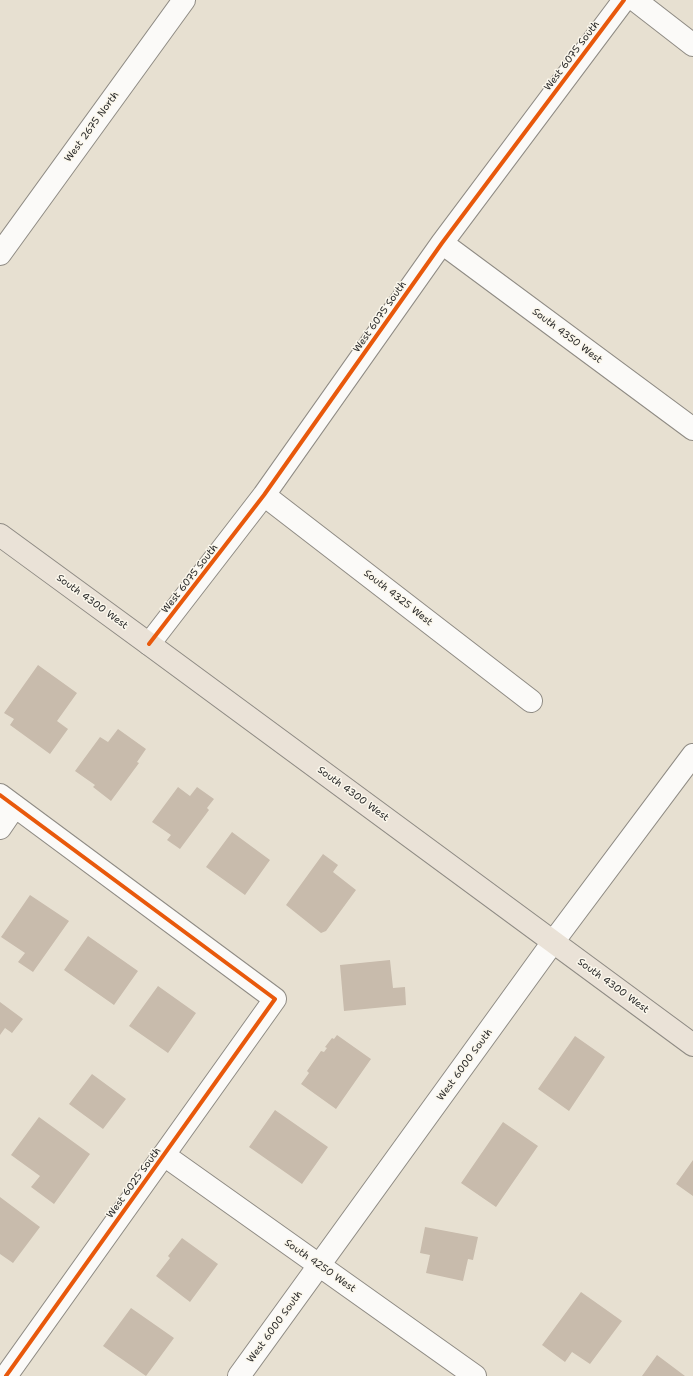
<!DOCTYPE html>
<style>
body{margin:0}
canvas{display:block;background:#e7e0d1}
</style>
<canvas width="693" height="1376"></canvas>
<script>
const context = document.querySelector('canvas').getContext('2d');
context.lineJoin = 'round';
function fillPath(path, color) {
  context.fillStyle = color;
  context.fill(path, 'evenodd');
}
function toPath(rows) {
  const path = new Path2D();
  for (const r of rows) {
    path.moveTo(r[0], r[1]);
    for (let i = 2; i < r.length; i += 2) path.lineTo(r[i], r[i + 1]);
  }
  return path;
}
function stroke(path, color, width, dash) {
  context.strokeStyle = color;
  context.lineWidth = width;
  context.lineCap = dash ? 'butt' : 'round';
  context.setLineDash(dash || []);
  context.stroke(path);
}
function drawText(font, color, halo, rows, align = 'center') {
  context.font = font + ' "Shantell Sans",sans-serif';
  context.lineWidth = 3;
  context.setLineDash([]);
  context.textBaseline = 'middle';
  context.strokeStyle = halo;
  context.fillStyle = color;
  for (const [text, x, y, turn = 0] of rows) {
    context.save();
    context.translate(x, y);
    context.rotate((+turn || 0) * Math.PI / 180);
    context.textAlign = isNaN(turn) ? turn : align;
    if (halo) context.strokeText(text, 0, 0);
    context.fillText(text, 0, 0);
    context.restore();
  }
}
fillPath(toPath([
 [38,665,77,693,57,721,68,729,50,754,10,725,14,719,4,713],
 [118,729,146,749,137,762,139,763,111,801,93,787,95,785,75,771,100,737,108,742],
 [178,787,190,796,197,787,214,799,207,808,209,810,180,849,167,840,171,835,152,822],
 [232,832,270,860,245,895,206,867],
 [323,854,338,865,333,872,356,890,326,931,321,933,286,905],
 [30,895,69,921,33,972,18,962,25,953,1,937],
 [88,936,138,971,114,1005,64,970],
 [390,960,393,988,405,987,406,1005,344,1011,340,965],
 [158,986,196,1013,168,1053,129,1026],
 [0,1002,23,1019,12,1033,5,1028,0,1035],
 [337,1035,371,1059,336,1109,301,1084,309,1073,307,1071,321,1051,324,1052,327,1048,325,1047,332,1038,334,1039],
 [575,1036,605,1057,569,1111,538,1089],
 [92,1074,126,1099,103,1129,69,1104],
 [275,1110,328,1147,302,1184,249,1147],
 [39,1117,90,1154,54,1204,31,1187,40,1176,11,1155],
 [503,1122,538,1146,496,1207,461,1183],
 [693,1160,693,1196,676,1184],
 [0,1197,40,1227,13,1263,0,1254],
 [425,1227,478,1237,473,1260,468,1259,463,1281,426,1273,430,1255,420,1253],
 [182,1238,218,1264,190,1302,156,1276,170,1258,168,1256],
 [581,1292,622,1321,590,1364,572,1352,565,1362,542,1345],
 [131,1308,174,1338,146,1376,103,1346],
 [657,1355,685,1376,642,1376]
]), '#c8bbac');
const minor = toPath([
 [635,0,693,45],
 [442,243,693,429],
 [0,254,184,0],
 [264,495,531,701],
 [149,644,264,495,442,243,624,0],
 [0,795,275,999,6,1376],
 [0,828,15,806],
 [164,1155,475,1376],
 [239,1376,553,942,693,755]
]);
const major = toPath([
 [0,535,149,644,693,1045]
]);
stroke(minor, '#8f8b84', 24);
stroke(major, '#8f8b84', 24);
stroke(minor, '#fbfaf8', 22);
stroke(major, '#eae2d7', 22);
stroke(toPath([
 [149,644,264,495,442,243,624,0],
 [0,795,275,999,6,1376]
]), '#e8590c', 4);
drawText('10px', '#2b2b2b', '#fbf7ec', [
 ["West 6075 South",572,56,-53],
 ["West 2675 North",92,127,-54],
 ["West 6075 South",380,317,-55],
 ["South 4350 West",567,336,37],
 ["West 6075 South",190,579,-52],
 ["South 4325 West",398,598,38],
 ["South 4300 West",92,602,36],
 ["South 4300 West",353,794,36],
 ["South 4300 West",613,986,36],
 ["West 6000 South",465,1065,-54],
 ["West 6025 South",134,1183,-54],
 ["South 4250 West",320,1266,35],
 ["West 6000 South",275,1327,-54]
]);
</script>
